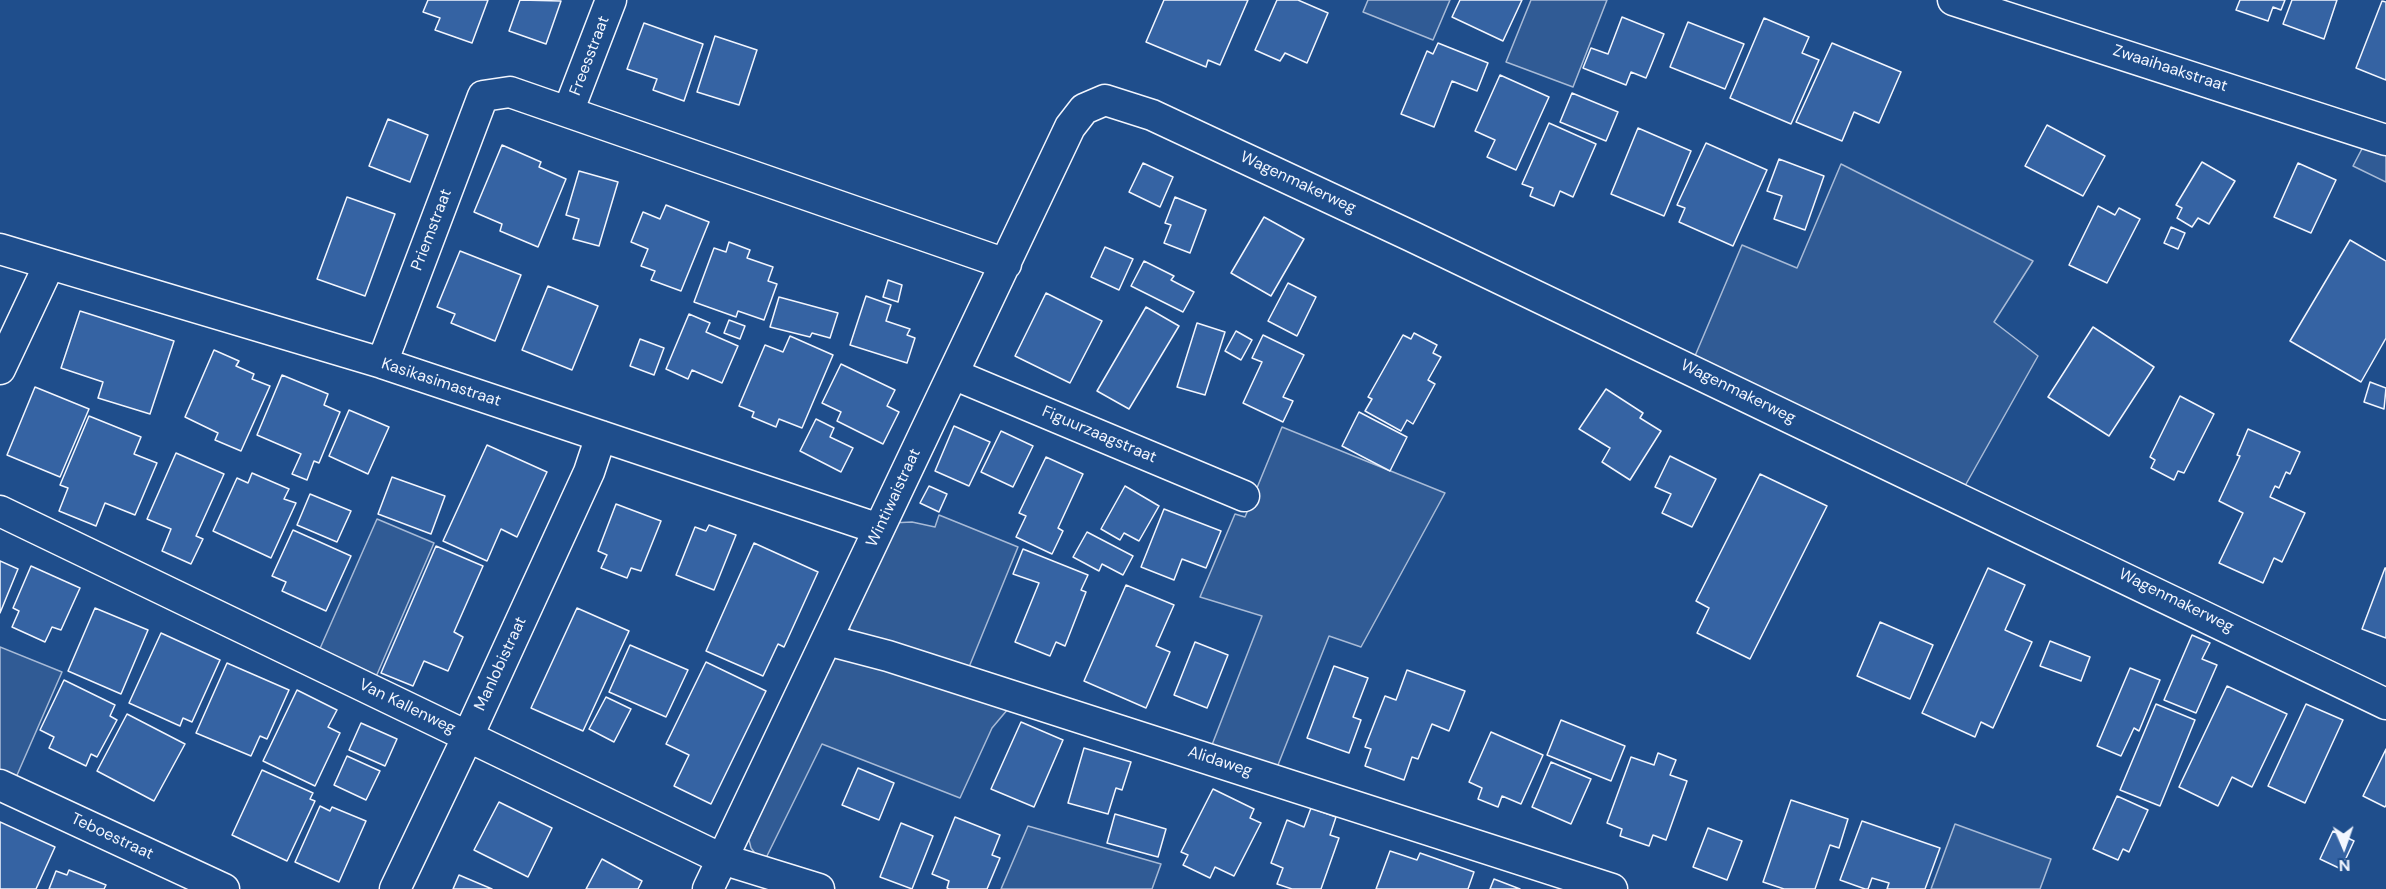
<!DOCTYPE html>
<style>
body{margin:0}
#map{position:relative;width:2386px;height:889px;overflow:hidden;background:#1f4e8c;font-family:"DM Sans",sans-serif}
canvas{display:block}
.north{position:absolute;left:2314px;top:817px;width:60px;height:60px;-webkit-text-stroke:4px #1f4e8c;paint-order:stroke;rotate:178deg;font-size:16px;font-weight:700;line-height:24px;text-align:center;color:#f2f6ff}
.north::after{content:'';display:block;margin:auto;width:21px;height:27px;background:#f2f6ff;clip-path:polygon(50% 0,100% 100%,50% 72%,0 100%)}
</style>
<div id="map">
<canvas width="2386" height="889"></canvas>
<div class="north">N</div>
</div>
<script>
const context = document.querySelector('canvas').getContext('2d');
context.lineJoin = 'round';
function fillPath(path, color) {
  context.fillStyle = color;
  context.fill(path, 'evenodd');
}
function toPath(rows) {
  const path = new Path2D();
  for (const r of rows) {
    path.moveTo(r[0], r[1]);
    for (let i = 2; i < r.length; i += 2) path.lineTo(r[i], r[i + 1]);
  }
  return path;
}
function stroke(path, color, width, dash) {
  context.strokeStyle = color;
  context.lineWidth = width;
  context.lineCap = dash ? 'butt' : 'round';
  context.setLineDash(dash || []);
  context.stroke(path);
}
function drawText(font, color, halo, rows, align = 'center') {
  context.font = font + ' "DM Sans",sans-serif';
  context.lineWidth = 4.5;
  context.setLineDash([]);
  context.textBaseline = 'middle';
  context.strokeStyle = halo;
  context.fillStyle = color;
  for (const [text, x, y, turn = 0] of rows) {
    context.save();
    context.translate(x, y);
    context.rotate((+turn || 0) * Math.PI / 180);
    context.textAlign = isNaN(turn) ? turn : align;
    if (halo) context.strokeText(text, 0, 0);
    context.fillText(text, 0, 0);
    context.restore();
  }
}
const built = toPath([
 [1368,0,1450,0,1433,40,1363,12,1368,0],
 [1531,0,1607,0,1573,87,1506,62,1531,0],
 [2365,143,2386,149,2386,182,2353,166,2365,143],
 [1841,164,2033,261,1994,322,2038,356,1961,493,1692,363,1742,245,1797,268,1841,164],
 [1282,427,1445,493,1361,647,1329,636,1276,770,1210,750,1262,616,1200,597,1235,514,1245,517,1282,427],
 [939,515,1018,547,967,672,851,633,848,621,891,523,912,522,935,527,939,515],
 [377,519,434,543,375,679,318,653,377,519],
 [0,647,62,672,14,782,0,776,0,647],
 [840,652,1008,709,992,728,960,798,822,744,765,860,757,856,751,848,749,840,820,672,840,652],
 [1955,824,2051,859,2040,889,1931,889,1955,824],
 [1028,826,1161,864,1152,889,1001,889,1028,826]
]);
fillPath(built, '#305b95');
stroke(built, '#a8bbd7', 1.5);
const building = toPath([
 [428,0,488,0,472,43,435,30,440,18,423,12,428,0],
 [520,0,561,1,546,44,509,31,520,0],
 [1164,0,1248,0,1220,65,1208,60,1206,67,1146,42,1164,0],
 [1277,0,1298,0,1328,13,1307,63,1285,53,1280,61,1255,50,1277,0],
 [1460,0,1522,0,1503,41,1452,17,1460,0],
 [2240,0,2285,0,2281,10,2273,7,2268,21,2236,10,2240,0],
 [2292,0,2337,0,2324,39,2283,24,2292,0],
 [2382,1,2386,2,2386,80,2356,68,2382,1],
 [1622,17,1664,34,1646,78,1631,72,1626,85,1583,68,1591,48,1608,54,1622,17],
 [1764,18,1809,37,1802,53,1819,60,1791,124,1730,98,1764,18],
 [1688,22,1744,44,1725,89,1670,67,1688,22],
 [644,23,703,44,684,101,653,90,657,79,627,69,644,23],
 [715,36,757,50,739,105,697,92,715,36],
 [1438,43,1488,63,1477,91,1452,81,1434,127,1401,114,1427,51,1433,54,1438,43],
 [1832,43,1901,72,1879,123,1854,112,1842,141,1796,122,1832,43],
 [1500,75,1549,97,1516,170,1487,157,1495,140,1475,131,1500,75],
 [1572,93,1618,112,1606,141,1560,122,1572,93],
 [388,119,428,135,410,182,369,166,388,119],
 [1549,123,1596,144,1573,197,1560,191,1554,206,1530,196,1533,188,1522,184,1549,123],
 [2047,125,2105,156,2083,196,2025,166,2047,125],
 [1638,128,1691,151,1664,216,1611,194,1638,128],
 [1706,143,1767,170,1733,246,1679,222,1685,208,1677,205,1706,143],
 [502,145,541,162,539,167,566,179,538,247,500,231,502,224,474,212,502,145],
 [1779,159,1824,176,1805,230,1774,219,1782,196,1767,191,1779,159],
 [2202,162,2235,181,2209,224,2198,218,2192,227,2177,218,2182,208,2176,205,2202,162],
 [1143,163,1173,177,1160,207,1129,192,1143,163],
 [2298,163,2336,180,2311,233,2274,217,2298,163],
 [579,171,618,182,599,246,573,239,579,219,566,215,579,171],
 [347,197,395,214,365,296,317,279,347,197],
 [1175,197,1206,210,1190,253,1164,243,1171,225,1165,223,1175,197],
 [666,205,709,222,681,291,651,280,655,271,641,266,648,249,631,242,643,212,660,219,666,205],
 [2098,206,2115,215,2119,208,2140,219,2107,283,2069,265,2098,206],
 [1264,217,1304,239,1271,296,1231,273,1264,217],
 [2171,227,2185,233,2178,249,2164,243,2171,227],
 [2350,240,2386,261,2386,338,2361,382,2290,341,2350,240],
 [729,242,750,250,747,258,773,267,768,281,777,284,764,320,738,311,736,317,694,302,714,248,726,252,729,242],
 [1105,247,1133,259,1119,290,1091,277,1105,247],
 [460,251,521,275,495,341,451,323,455,314,437,307,460,251],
 [1144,261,1174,276,1171,280,1194,292,1183,312,1131,286,1144,261],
 [888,280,902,285,898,302,883,297,888,280],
 [1288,283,1316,297,1297,336,1268,321,1288,283],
 [548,286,598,306,572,370,522,350,548,286],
 [1046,293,1102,321,1070,383,1015,356,1046,293],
 [866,296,891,305,886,321,910,329,907,335,915,338,907,363,850,345,866,296],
 [779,297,838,313,830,338,812,333,810,337,770,327,779,297],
 [1146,307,1179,326,1129,409,1097,391,1146,307],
 [80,311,174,341,150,414,98,398,103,382,61,368,80,311],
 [689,314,710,323,706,332,738,346,722,383,692,370,688,379,666,369,689,314],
 [729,320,745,326,740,339,724,333,729,320],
 [1197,323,1225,332,1205,395,1177,387,1197,323],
 [2093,327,2154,367,2109,436,2048,397,2093,327],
 [1236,331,1252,340,1241,360,1225,351,1236,331],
 [1414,333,1437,345,1433,353,1441,357,1428,380,1435,384,1413,424,1407,420,1401,431,1365,411,1372,399,1368,397,1403,335,1411,339,1414,333],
 [1263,335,1304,355,1283,397,1293,401,1283,422,1243,403,1262,362,1252,358,1263,335],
 [790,336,833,355,802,428,779,419,776,427,752,417,754,412,739,406,765,345,783,352,790,336],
 [640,339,664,348,654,375,630,366,640,339],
 [214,350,239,361,236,366,254,374,252,379,270,386,241,451,215,440,218,433,185,417,214,350],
 [841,364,895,390,887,406,899,412,883,444,837,421,841,412,822,403,841,364],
 [282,375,328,394,324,405,340,412,319,463,314,461,307,480,292,474,301,454,257,435,282,375],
 [2370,382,2386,388,2384,409,2364,402,2370,382],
 [35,387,89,409,60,477,7,455,35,387],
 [1606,389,1643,413,1640,418,1661,431,1630,480,1602,462,1610,448,1579,429,1606,389],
 [2180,396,2214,414,2184,473,2178,471,2174,480,2151,468,2155,460,2150,457,2180,396],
 [349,410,389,427,368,474,329,456,349,410],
 [1359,412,1407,437,1390,471,1342,446,1359,412],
 [89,416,141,437,134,454,157,463,135,515,105,503,96,526,59,511,68,488,60,485,89,416],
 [816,419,834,428,830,437,853,448,841,472,800,451,816,419],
 [954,426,990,442,969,486,935,471,954,426],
 [2248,429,2300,452,2290,474,2286,472,2279,488,2275,486,2270,497,2305,513,2282,562,2274,558,2263,583,2219,563,2243,513,2219,501,2240,456,2237,455,2248,429],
 [1001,431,1033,446,1013,487,981,472,1001,431],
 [487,445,547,472,517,537,501,529,487,561,443,541,487,445],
 [176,453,224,474,196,536,203,539,191,564,162,551,171,529,147,519,176,453],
 [1670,456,1716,479,1692,527,1662,513,1671,494,1655,487,1670,456],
 [1046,457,1083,474,1058,528,1063,531,1052,554,1016,537,1026,516,1019,513,1046,457],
 [252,473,289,489,284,499,296,503,271,558,213,531,237,478,248,483,252,473],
 [1760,474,1827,506,1750,659,1697,633,1709,608,1696,601,1760,474],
 [392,477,445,496,431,534,378,514,392,477],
 [929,486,947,494,939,512,920,503,929,486],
 [1125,486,1159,506,1139,541,1124,533,1120,540,1101,529,1125,486],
 [310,494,351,511,337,542,297,525,310,494],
 [616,504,661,521,641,571,631,568,627,578,601,568,607,555,598,551,616,504],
 [1164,509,1221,531,1206,568,1182,559,1174,580,1141,567,1164,509],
 [709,525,736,535,714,590,676,575,695,527,706,531,709,525],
 [293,530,351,556,326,611,282,591,286,582,272,576,293,530],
 [1087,532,1133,556,1123,575,1102,564,1099,571,1073,557,1087,532],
 [754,543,818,572,784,647,778,644,763,676,706,651,754,543],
 [436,546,483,566,454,632,463,637,448,671,424,661,413,686,381,673,436,546],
 [1023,549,1088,575,1081,590,1086,592,1065,646,1056,642,1050,656,1015,642,1039,583,1013,574,1023,549],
 [0,561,18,569,0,613,0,561],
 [31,566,80,588,61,630,52,627,45,642,12,627,19,611,13,608,31,566],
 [1988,568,2025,585,2005,630,2032,642,1993,728,1981,722,1975,737,1922,713,1988,568],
 [2385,568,2386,568,2386,638,2362,629,2385,568],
 [1126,585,1174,605,1156,646,1170,652,1146,708,1084,681,1126,585],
 [95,608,148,630,121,694,68,671,95,608],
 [577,608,629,631,583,731,531,708,577,608],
 [1880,622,1933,645,1910,699,1857,676,1880,622],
 [161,633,220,660,192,722,183,718,180,726,129,703,161,633],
 [2192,635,2210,643,2202,659,2217,665,2196,713,2164,700,2192,635],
 [2050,641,2090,657,2081,681,2040,666,2050,641],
 [1195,642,1228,655,1207,708,1174,695,1195,642],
 [630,645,688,670,666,717,609,692,630,645],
 [706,662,766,691,711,804,674,786,689,755,666,744,706,662],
 [227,663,289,690,267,739,260,736,251,756,196,733,227,663],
 [1334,666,1368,678,1353,717,1361,720,1349,753,1307,738,1334,666],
 [2130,668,2160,680,2139,731,2134,728,2121,756,2097,746,2130,668],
 [1407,670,1465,691,1449,731,1432,724,1418,759,1412,757,1404,780,1365,766,1371,749,1365,747,1385,696,1396,700,1407,670],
 [64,680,115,705,110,716,117,720,97,757,91,754,86,766,49,748,54,737,40,730,64,680],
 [2227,686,2287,714,2252,787,2232,777,2218,806,2179,787,2227,686],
 [297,690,337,710,328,727,340,733,315,786,263,761,297,690],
 [606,697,631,709,614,742,589,729,606,697],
 [2156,704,2195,720,2160,806,2120,790,2156,704],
 [2306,704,2343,720,2305,803,2268,786,2306,704],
 [127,714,185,744,154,801,97,771,127,714],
 [1561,720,1625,746,1611,781,1547,755,1561,720],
 [1021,722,1063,740,1034,807,991,789,1021,722],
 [361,723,397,739,385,766,349,750,361,723],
 [1491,732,1543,755,1521,804,1502,796,1498,807,1478,799,1482,788,1469,782,1491,732],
 [1084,748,1131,762,1122,790,1116,788,1108,814,1068,803,1084,748],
 [2386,749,2386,805,2385,807,2363,796,2386,749],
 [1658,753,1676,760,1670,775,1687,781,1666,840,1653,835,1649,846,1620,836,1622,829,1607,823,1631,757,1654,765,1658,753],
 [347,756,380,771,366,800,334,785,347,756],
 [1551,762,1591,779,1571,824,1532,807,1551,762],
 [858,768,894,783,879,820,842,805,858,768],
 [262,770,313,793,310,799,315,801,287,861,232,835,262,770],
 [1213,789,1254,809,1250,818,1261,823,1234,876,1215,867,1210,878,1183,865,1188,855,1181,852,1213,789],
 [2117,796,2148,810,2129,852,2123,849,2118,860,2093,849,2117,796],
 [1791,800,1848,819,1839,848,1830,845,1815,889,1784,889,1763,882,1791,800],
 [499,802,552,828,528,877,474,850,499,802],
 [320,806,330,811,332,807,366,821,339,882,295,862,320,806],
 [1311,808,1336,817,1330,835,1339,838,1321,889,1292,889,1277,884,1283,868,1271,863,1287,820,1304,827,1311,808],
 [1115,814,1166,829,1158,857,1107,843,1115,814],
 [955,817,1000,835,992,855,1000,858,987,889,949,889,947,888,949,881,932,874,955,817],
 [1862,821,1940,848,1925,889,1887,889,1889,883,1872,878,1868,889,1865,889,1840,880,1862,821],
 [0,822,55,847,36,889,0,889,0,822],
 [901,823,933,836,912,889,880,877,901,823],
 [1708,828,1742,841,1727,880,1693,867,1708,828],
 [2333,831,2354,841,2341,869,2320,859,2333,831],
 [1390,851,1417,860,1420,853,1474,872,1468,889,1376,889,1390,851],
 [602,859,642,881,638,889,586,889,602,859],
 [69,870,106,885,104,889,49,889,56,871,67,875,69,870],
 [459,875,492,889,453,889,459,875],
 [1494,879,1520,889,1490,889,1494,879]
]);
fillPath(building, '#3563a3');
stroke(building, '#f2f6ff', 1.5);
const street = toPath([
 [1953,0,2386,140],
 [568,112,611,0],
 [0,249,382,363,879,529],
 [382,363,483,96,510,92,1006,264],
 [0,369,49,265],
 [953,374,1244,496],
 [0,511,722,859,819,889],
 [827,640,888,656,1612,889],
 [0,785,224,889],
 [395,889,468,736,589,472,601,436],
 [708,889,1070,127,1084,109,1105,100,1152,115,1411,236,2386,704]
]);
stroke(street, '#f2f6ff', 33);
stroke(street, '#1f4e8c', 30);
drawText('16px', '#f2f6ff', '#1f4e8c', [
 ["Freesstraat",590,56,-69],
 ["Zwaaihaakstraat",2170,69,18],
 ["Wagenmakerweg",1298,183,25],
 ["Priemstraat",432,230,-69],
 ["Kasikasimastraat",441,383,18],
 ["Wagenmakerweg",1738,392,26],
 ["Figuurzaagstraat",1099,435,23],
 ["Wintiwaistraat",894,498,-65],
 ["Wagenmakerweg",2176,601,26],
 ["Manlobistraat",501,664,-65],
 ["Van Kallenweg",407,707,26],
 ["Alidaweg",1220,762,18],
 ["Teboestraat",112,837,25]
]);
</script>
